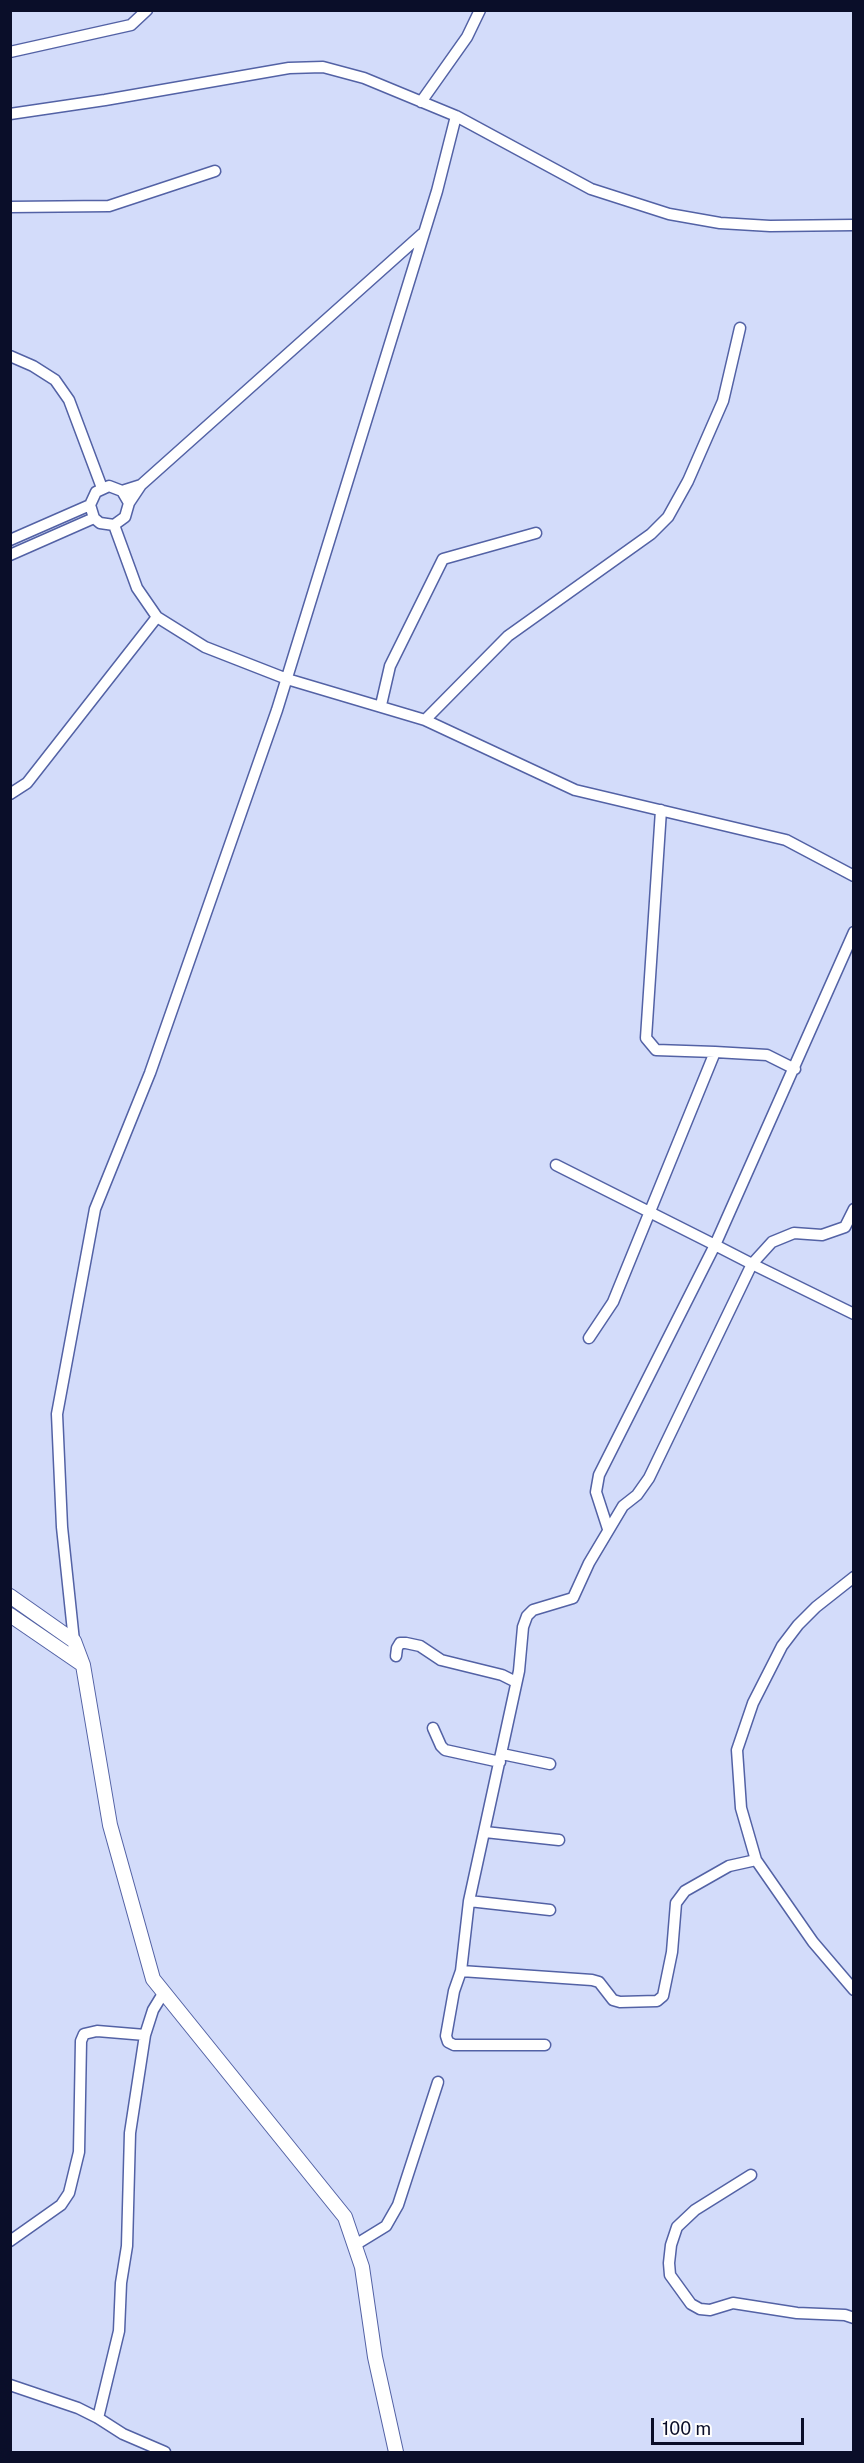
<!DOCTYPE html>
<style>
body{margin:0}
#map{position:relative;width:864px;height:2463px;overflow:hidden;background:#d3dcfa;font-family:"Public Sans",sans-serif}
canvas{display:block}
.frame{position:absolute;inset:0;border:12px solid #0a0e29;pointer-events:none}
.scale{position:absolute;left:651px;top:2418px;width:153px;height:27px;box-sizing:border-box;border:3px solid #0a0e29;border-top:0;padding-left:8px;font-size:18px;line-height:21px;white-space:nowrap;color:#0a0e29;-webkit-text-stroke:4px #fefefe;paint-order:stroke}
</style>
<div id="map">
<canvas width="864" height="2463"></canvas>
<div class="frame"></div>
<div class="scale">100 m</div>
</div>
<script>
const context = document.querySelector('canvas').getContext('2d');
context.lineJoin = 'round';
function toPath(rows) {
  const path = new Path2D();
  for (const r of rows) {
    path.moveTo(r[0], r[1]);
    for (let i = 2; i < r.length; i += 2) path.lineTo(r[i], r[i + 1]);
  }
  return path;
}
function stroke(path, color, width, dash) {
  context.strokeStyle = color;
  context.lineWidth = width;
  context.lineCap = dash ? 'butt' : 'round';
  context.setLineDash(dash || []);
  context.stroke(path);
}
const minor = toPath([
 [10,52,131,25,147,10],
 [421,102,467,37,480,10],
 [10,114,105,100,289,68,323,67,364,78,456,116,591,189,669,214,720,223,770,226,854,225],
 [10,207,109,206,215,171],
 [10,356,33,366,55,380,69,400,102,488],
 [122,491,129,503,125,517,114,525,100,523,94,518,90,505,96,492,109,486,122,491,141,485],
 [129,503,141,485,422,234],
 [114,525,137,588,157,617,205,647,287,679,425,720,575,790,786,840,854,876],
 [10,540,90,505],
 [10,555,94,518],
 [381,705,390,666,443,559,536,533],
 [425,720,508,636,651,534,668,517,688,481,723,401,740,328],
 [10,794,27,783,157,617],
 [661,810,646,1038,656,1050,715,1052],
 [556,1165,715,1245,599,1475,596,1492,608,1529],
 [854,1209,845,1227,822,1235,794,1233,772,1242,752,1264,854,1314],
 [589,1338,613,1302,715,1052,767,1055,795,1069],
 [854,1577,816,1607,798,1625,782,1646,753,1703,737,1750,741,1808,756,1860,813,1942,854,1990],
 [74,1641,62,1527,57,1414,95,1209,150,1073,277,710,437,191,456,116],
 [396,1656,397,1648,400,1643,406,1643,420,1646,441,1660,502,1675,516,1682],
 [433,1728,441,1746,445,1750,500,1762],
 [502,1754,550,1764],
 [485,1832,559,1840],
 [469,1901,550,1910],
 [461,1971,592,1980,599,1982,613,2000,620,2002,657,2001,663,1996,672,1952,676,1903,685,1891,729,1866,756,1860],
 [545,2045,454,2045,448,2042,446,2036,454,1991,461,1971,469,1901,519,1671,523,1627,527,1616,533,1610,573,1598,589,1563,623,1506,637,1495,649,1478,752,1264,715,1245,854,932],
 [751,2175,695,2210,677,2227,671,2245,669,2263,670,2275,691,2304,700,2309,710,2310,733,2303,797,2313,845,2315,854,2318],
 [10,2241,61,2205,69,2193,79,2152,81,2041,84,2034,97,2031,145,2035],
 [355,2245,386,2226,398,2205,438,2082],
 [10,2385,78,2408,98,2418,123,2434,165,2452],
 [98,2418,119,2331,121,2283,127,2246,130,2133,145,2035,153,2010,164,1992]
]);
const major = toPath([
 [10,1596,74,1641,83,1665,110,1825,153,1979,345,2217,362,2267,375,2357,396,2452],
 [10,1615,83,1665]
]);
stroke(minor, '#5362a5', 13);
stroke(major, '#5362a5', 16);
stroke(minor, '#fff', 10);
stroke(major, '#fff', 14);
</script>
